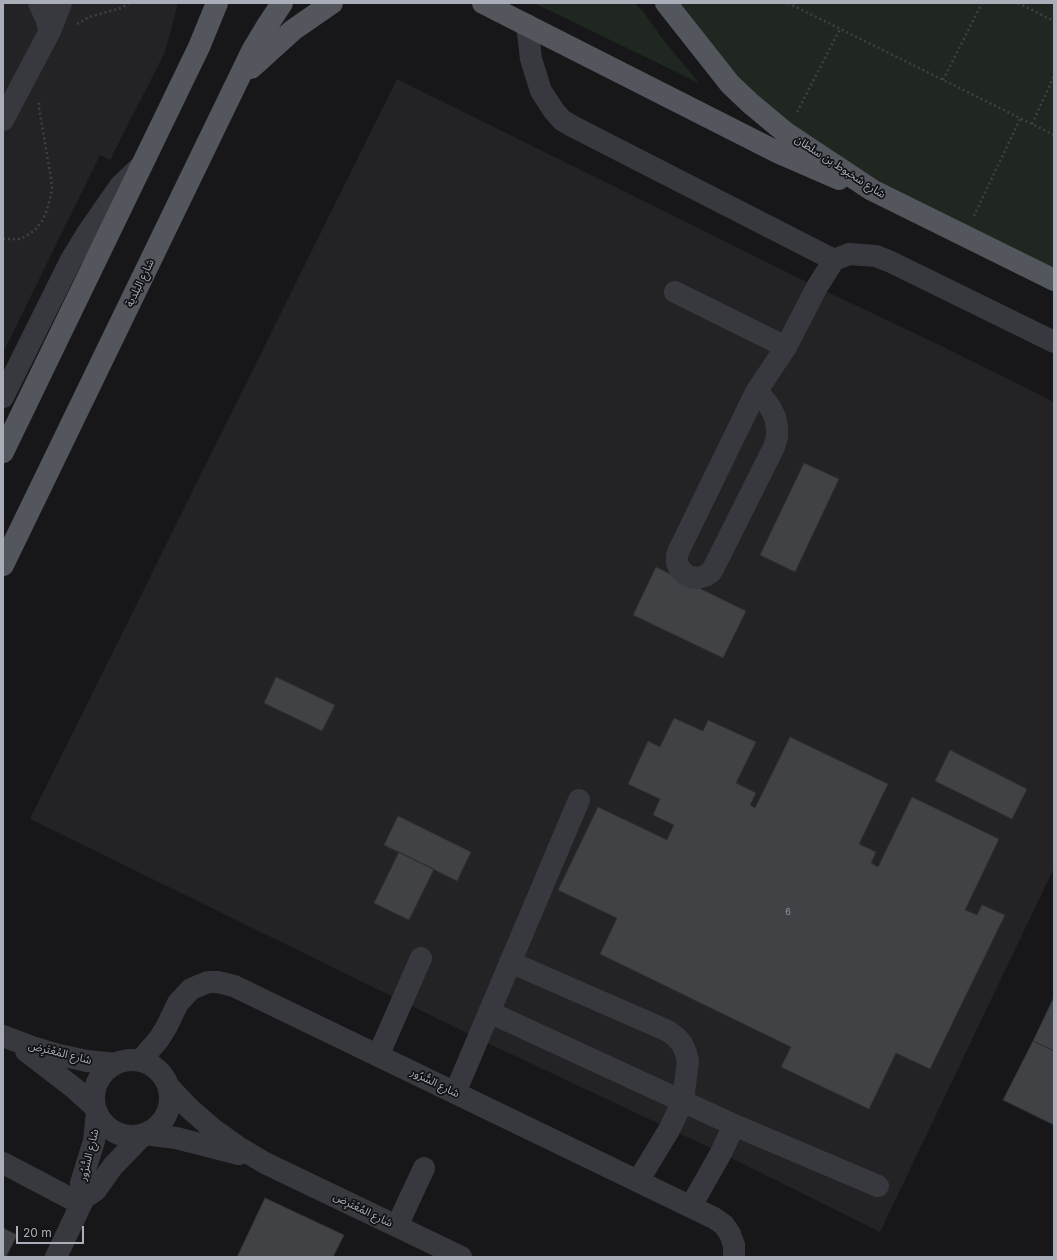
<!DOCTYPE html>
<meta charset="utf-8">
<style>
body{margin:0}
#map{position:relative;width:1057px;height:1260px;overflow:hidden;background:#171719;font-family:Inter,sans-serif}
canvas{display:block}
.frame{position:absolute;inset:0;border:4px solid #a9aeb9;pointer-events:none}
.scale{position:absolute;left:16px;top:1226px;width:68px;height:18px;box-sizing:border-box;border:2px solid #a9aeb9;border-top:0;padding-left:5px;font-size:12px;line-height:14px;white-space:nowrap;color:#a9aeb9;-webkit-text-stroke:3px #121214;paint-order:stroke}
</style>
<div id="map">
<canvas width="1057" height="1260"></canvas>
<div class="frame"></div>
<div class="scale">20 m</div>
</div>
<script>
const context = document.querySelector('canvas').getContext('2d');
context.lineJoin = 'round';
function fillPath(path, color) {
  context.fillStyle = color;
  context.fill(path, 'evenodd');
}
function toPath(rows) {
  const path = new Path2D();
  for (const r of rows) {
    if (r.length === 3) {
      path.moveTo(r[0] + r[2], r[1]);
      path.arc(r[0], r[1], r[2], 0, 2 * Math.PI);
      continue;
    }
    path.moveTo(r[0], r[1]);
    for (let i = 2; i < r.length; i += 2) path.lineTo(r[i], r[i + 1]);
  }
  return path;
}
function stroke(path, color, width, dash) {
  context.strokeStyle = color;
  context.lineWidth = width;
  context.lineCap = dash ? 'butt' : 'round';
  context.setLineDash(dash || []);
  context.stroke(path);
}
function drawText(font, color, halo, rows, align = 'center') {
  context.font = font + ' Inter,"Noto Sans Arabic",sans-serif';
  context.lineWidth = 3.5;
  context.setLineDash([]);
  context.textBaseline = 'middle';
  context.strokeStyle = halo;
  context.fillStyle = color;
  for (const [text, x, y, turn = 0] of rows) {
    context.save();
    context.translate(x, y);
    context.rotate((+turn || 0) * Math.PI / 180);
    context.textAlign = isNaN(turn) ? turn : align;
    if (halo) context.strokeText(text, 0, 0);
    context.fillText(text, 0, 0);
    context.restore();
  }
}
fillPath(toPath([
 [3,3,178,3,165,52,110,160,100,155,3,353],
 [397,79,817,287,931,341,1054,402,1054,868,880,1232,721,1153,477,1038,30,819]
]), '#232326');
fillPath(toPath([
 [534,3,634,3,642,10,665,42,699,83],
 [668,3,1054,3,1054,272,885,190,796,137]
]), '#1f2720');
const building = toPath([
 [804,463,839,479,795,572,760,555,804,463],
 [656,567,746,611,723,658,633,615,656,567],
 [276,677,335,705,322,731,264,703,276,677],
 [674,718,703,731,708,720,756,742,736,783,756,793,750,805,755,808,790,737,888,784,859,844,876,852,871,863,878,867,912,797,999,839,965,910,977,915,982,905,1005,915,930,1069,896,1053,869,1109,781,1067,791,1047,600,954,617,918,558,890,598,807,667,840,674,825,653,815,660,799,628,784,648,741,660,747,674,718],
 [950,750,1027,789,1012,819,935,781,950,750],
 [398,816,471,852,457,881,384,845,398,816],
 [399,852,434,869,409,920,374,903,399,852],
 [1054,997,1054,1051,1033,1041,1054,997],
 [1033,1041,1054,1051,1054,1125,1003,1100,1033,1041],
 [265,1198,344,1235,333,1257,237,1257,265,1198],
 [3,1228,17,1235,6,1257,3,1257,3,1228]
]);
fillPath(building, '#414246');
stroke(building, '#313135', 1);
stroke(toPath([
 [788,3,1054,135],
 [1018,3,1054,21],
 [77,24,89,17,121,8,129,3],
 [943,80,982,3],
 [797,112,840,29],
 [1032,124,1054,76],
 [974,216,1020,119],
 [3,239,21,239,34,231,42,221,47,210,50,199,52,188,51,178,39,108,39,101]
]), '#3e4045', 2.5, [2, 3]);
stroke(toPath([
 [39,3,46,18,50,31],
 [527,25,531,59,541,91,554,111,562,120,572,126,834,260,849,254,876,256,891,262,1054,342],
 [3,120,50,31,61,3],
 [675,292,786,347],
 [756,392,764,399,770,407,775,417,777,427,777,437,774,447,714,567,711,572,705,576,698,578,691,577,685,574,680,569,677,563,677,556,679,550,756,392,786,347,817,287,834,260],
 [3,397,71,260,88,232,120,186,141,166],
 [510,962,668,1031,676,1037,682,1044,686,1053,688,1061,683,1101,669,1130,638,1181],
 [489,1012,734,1125,878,1186],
 [3,1036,32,1047,59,1055,87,1061,116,1064],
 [26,1051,74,1088,95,1107],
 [378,1056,421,958],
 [132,1098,38],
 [140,1061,159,1039,167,1026,178,1003,191,989,208,982,218,982,234,986,714,1218,724,1225,730,1234,734,1245,734,1257],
 [169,1087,190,1109,213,1129,238,1147,265,1163,461,1257],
 [455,1093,579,800],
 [145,1134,176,1138,239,1154],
 [3,1163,81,1204],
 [84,1198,81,1183,94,1141,97,1112],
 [691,1206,721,1153,734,1125],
 [397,1226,424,1168],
 [56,1257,84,1198,96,1190,113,1166,143,1135]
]), '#38393e', 22);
stroke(toPath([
 [483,3,779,153,839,179],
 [666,3,730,84,750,103,786,133,872,190,1054,280],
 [251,68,293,30,332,3],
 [3,452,199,47,217,3],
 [3,565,252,51,267,26,282,3]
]), '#54565d', 22);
drawText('9px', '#8f939c', null, [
 ["6",788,912]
]);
drawText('11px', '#a9aeb9', '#121214', [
 ["شارع شخبوط بن سلطان",840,167,33],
 ["شارع البلدية",140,283,-64],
 ["شارع المُعْتَرِض",60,1053,14],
 ["شارع السُّرُور",435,1083,26],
 ["شارع السُّرُور",89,1155,-76],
 ["شارع المُعْتَرِض",363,1210,26]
]);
</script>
